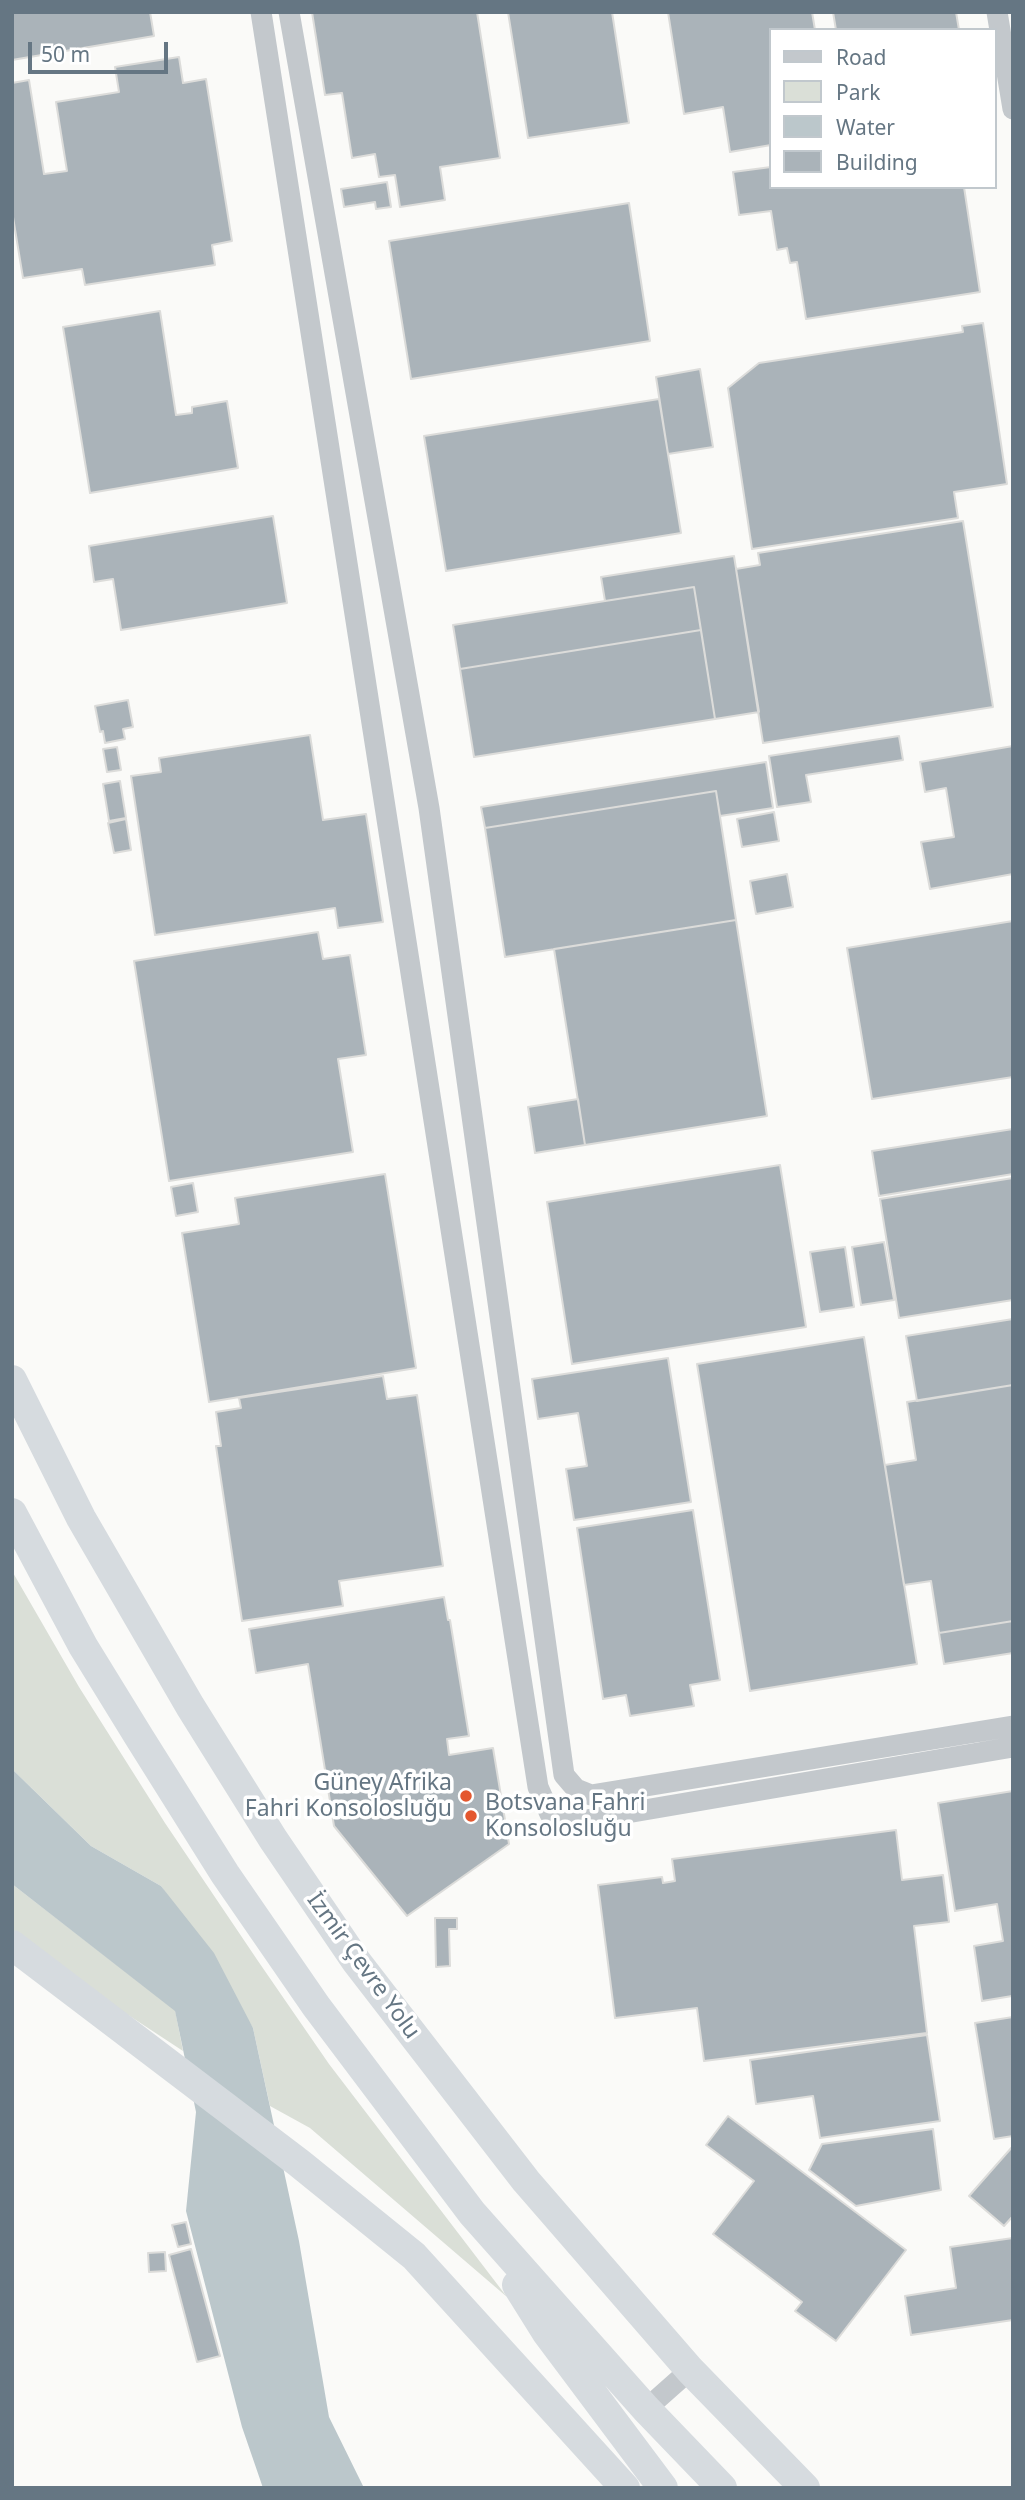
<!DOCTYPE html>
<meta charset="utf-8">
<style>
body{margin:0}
#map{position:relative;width:1025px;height:2500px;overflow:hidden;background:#fafaf8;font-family:"Noto Sans",sans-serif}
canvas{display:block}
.frame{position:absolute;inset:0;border:14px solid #657683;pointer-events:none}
.legend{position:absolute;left:769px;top:28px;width:228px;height:161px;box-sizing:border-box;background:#fff;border:2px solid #c1c8cd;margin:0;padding:9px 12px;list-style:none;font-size:21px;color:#657683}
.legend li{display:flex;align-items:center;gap:14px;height:35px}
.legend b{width:35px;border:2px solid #c1c8cd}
.scale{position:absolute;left:28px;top:42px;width:140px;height:32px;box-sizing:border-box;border:4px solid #657683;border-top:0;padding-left:9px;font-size:21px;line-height:24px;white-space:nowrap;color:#657683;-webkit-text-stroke:5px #fff;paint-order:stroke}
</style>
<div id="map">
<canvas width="1025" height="2500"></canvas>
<div class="frame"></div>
<ul class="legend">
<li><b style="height:9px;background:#c3c8cc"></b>Road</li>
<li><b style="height:19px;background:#dadfd7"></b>Park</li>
<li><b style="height:19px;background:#bbc7cb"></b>Water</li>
<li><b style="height:19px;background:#aab3b9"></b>Building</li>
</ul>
<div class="scale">50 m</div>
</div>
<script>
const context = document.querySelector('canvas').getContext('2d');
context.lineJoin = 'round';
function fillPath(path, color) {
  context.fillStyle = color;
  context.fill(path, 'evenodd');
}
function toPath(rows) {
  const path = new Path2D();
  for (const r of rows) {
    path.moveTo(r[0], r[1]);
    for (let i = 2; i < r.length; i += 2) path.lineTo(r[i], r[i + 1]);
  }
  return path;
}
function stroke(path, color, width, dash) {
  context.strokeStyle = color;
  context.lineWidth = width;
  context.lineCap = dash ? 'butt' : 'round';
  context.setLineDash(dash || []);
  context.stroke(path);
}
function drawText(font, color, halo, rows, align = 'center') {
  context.font = font + ' "Noto Sans",sans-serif';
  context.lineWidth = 7;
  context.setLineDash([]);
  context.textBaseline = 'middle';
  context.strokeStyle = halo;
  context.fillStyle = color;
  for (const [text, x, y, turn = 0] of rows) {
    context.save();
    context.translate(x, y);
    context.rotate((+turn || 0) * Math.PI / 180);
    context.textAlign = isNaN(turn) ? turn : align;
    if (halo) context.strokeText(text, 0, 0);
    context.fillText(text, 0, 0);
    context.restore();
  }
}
fillPath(toPath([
 [12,1571,79,1687,165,1823,258,1961,329,2064,507,2297,310,2128,270,2106,253,2028,161,1886,91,1846,12,1769],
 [12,1884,175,2010,183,2051,84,1986,12,1930]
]), '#dadfd7');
fillPath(toPath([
 [12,1769,91,1846,161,1886,214,1953,253,2028,299,2241,329,2417,364,2488,263,2488,242,2427,186,2211,196,2112,175,2011,12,1884]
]), '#bbc7cb');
const building = toPath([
 [12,12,150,12,154,36,12,60,12,12],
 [312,12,477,12,500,158,440,167,445,200,400,207,395,175,379,177,375,154,352,158,342,93,325,95,312,12],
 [508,12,612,12,629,123,528,138,508,12],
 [668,12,812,12,815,30,771,30,771,145,730,152,723,107,684,114,668,12],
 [833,12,956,12,959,30,836,30,833,12],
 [179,57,183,83,206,79,232,241,212,245,215,265,85,285,82,269,23,278,12,211,12,83,29,80,44,174,67,171,56,102,119,92,115,67,179,57],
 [771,167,771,187,964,187,980,292,806,319,797,262,790,263,787,248,777,250,771,211,739,215,733,172,771,167],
 [387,182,391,207,376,209,375,202,344,207,341,189,387,182],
 [629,203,650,341,411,379,389,241,629,203],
 [160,311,176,415,192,413,192,407,227,401,238,468,90,493,63,327,160,311],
 [983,323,1007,484,954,492,958,518,752,549,728,388,759,363,963,332,962,326,983,323],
 [700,369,713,447,668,454,656,377,700,369],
 [659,399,681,533,446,571,424,436,659,399],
 [273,516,287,603,121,630,113,579,94,582,89,546,273,516],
 [963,521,993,707,763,743,736,569,760,565,758,553,963,521],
 [734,556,759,712,715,719,694,587,605,601,601,577,734,556],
 [694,587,701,630,460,669,453,625,694,587],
 [701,630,715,719,474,757,460,669,701,630],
 [128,700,133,727,123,729,125,739,105,743,103,731,100,732,95,706,128,700],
 [310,735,323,820,366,814,383,922,338,928,335,908,155,935,131,776,161,772,159,758,310,735],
 [899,736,903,760,806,775,811,802,777,807,769,756,899,736],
 [1013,746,1013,874,930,889,921,842,954,837,946,788,925,792,920,762,1013,746],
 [117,747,121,770,107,772,103,749,117,747],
 [766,762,773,808,720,816,716,791,485,828,481,807,766,762],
 [120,781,126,818,109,821,103,784,120,781],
 [716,791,736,920,505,957,485,828,716,791],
 [774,812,779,841,742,847,737,819,774,812],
 [126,819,131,850,114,853,108,823,126,819],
 [787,874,793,907,756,914,750,881,787,874],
 [736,920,767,1116,585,1145,554,949,736,920],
 [1013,921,1013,1077,872,1099,847,948,1013,921],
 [318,932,323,959,350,955,366,1055,338,1059,353,1152,169,1181,134,961,318,932],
 [578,1099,585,1145,535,1153,528,1107,578,1099],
 [1013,1129,1013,1174,879,1196,872,1151,1013,1129],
 [780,1165,806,1327,572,1364,547,1202,780,1165],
 [385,1174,416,1368,209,1402,182,1233,239,1224,235,1198,385,1174],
 [1013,1178,1013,1300,899,1318,880,1199,1013,1178],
 [193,1183,198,1212,176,1216,171,1187,193,1183],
 [884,1242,894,1300,861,1305,852,1247,884,1242],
 [845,1247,854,1307,820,1312,810,1252,845,1247],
 [1013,1319,1013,1385,917,1401,906,1336,1013,1319],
 [864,1337,917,1664,750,1691,697,1364,864,1337],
 [668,1358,691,1502,574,1520,566,1469,587,1466,578,1413,538,1419,532,1379,668,1358],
 [383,1376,387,1399,417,1395,443,1566,339,1581,343,1606,242,1621,216,1446,221,1446,216,1412,241,1408,239,1398,383,1376],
 [1013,1385,1013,1621,939,1633,931,1581,904,1585,885,1465,916,1460,907,1402,1013,1385],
 [693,1510,720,1680,690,1685,694,1706,630,1716,626,1695,603,1699,577,1528,693,1510],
 [444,1597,448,1620,450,1620,469,1736,447,1739,449,1755,493,1748,509,1844,407,1916,334,1826,308,1664,256,1673,249,1629,444,1597],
 [1013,1621,1013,1653,944,1664,939,1633,1013,1621],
 [1013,1791,1013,2001,1012,1996,982,2001,974,1946,1003,1941,997,1904,955,1911,938,1803,1013,1791],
 [896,1830,902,1880,943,1875,949,1922,914,1926,927,2033,704,2061,697,2008,615,2018,598,1885,662,1877,663,1883,675,1881,672,1859,896,1830],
 [435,1918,457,1918,457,1929,449,1929,450,1966,436,1967,435,1918],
 [1013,2017,1013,2136,994,2139,975,2023,1013,2017],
 [927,2035,940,2121,820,2138,813,2096,756,2104,750,2060,927,2035],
 [728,2116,906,2250,836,2341,795,2311,802,2302,713,2234,754,2181,706,2145,728,2116],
 [933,2129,941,2190,856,2206,809,2170,822,2144,933,2129],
 [1013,2146,1013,2216,1004,2226,969,2196,1013,2146],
 [186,2222,191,2244,178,2247,172,2225,186,2222],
 [1013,2238,1013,2320,911,2335,905,2296,956,2288,950,2247,1013,2238],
 [191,2249,220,2356,197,2362,169,2255,191,2249],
 [165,2252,166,2271,149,2272,148,2253,165,2252]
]);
fillPath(building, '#aab3b9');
stroke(building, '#dcdcda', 2);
stroke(toPath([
 [261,12,538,1787,550,1814,586,1820,1013,1747],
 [289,12,429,808,564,1775,576,1789,591,1795,1013,1726],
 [997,12,1013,109],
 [646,2409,690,2370]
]), '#c3c8cc', 21);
stroke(toPath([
 [12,1380,81,1518,190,1706,273,1839,356,1961,526,2181,690,2370,805,2488],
 [12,1513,83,1646,139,1737,225,1874,316,2006,472,2213,646,2409,722,2488],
 [12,1945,299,2163,414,2256,625,2488],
 [517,2285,547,2333,663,2488]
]), '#d6dbdf', 30);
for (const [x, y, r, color] of [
 [466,1796,7,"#e4572e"],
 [471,1816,7,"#e4572e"]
]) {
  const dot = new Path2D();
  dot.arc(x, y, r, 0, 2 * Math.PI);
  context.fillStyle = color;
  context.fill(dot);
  stroke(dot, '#fff', 2.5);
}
drawText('23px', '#657683', '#fff', [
 ["Güney Afrika",452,1783],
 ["Fahri Konsolosluğu",452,1809],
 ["Botsvana Fahri",485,1803,"left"],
 ["Konsolosluğu",485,1829,"left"]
], 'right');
drawText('23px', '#657683', '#fff', [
 ["İzmir Çevre Yolu",363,1966,54]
]);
</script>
